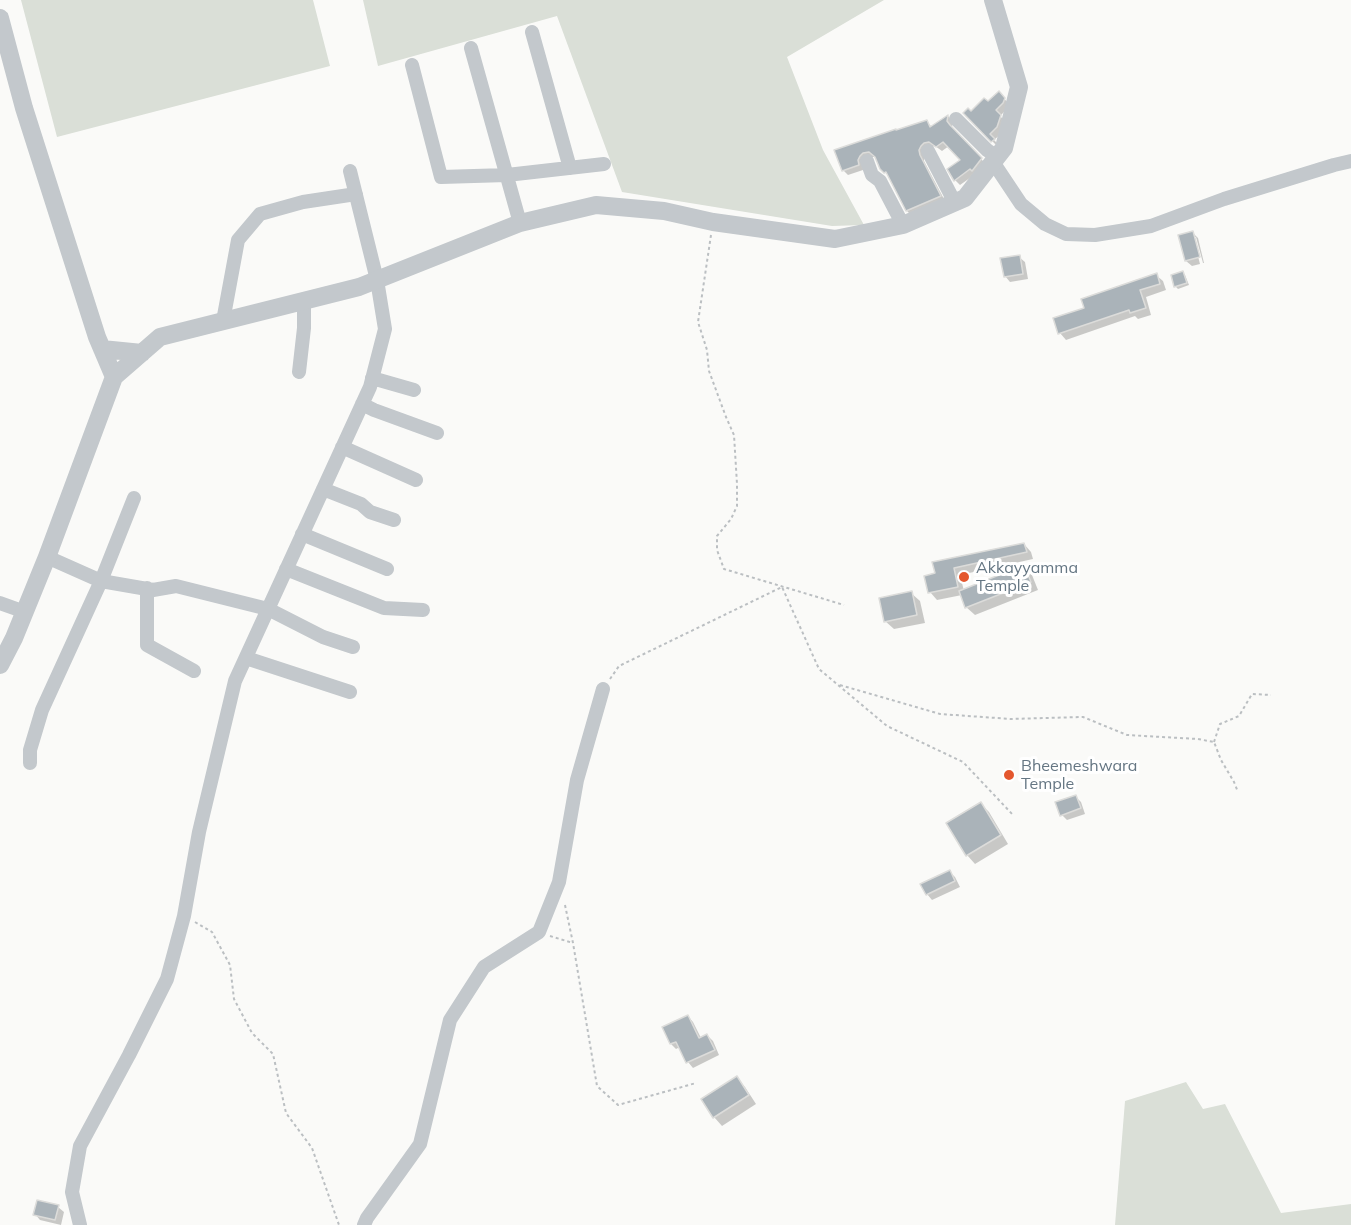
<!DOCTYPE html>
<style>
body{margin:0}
canvas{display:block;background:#fafaf8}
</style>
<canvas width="1351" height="1225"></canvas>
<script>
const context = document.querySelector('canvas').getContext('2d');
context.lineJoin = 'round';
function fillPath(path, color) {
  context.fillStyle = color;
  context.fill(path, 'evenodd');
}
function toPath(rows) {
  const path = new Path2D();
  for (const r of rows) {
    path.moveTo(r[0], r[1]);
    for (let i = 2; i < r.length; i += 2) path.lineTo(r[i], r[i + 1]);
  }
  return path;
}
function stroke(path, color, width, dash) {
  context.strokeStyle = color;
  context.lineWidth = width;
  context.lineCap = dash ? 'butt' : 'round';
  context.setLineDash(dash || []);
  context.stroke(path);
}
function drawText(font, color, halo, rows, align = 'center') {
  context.font = font + ' Mulish,sans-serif';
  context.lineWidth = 6;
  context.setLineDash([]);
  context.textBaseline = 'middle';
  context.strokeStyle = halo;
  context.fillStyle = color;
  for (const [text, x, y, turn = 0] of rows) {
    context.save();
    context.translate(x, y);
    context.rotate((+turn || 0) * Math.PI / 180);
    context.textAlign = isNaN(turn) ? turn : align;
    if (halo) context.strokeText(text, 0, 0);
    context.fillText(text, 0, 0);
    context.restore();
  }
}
fillPath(toPath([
 [21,0,313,0,330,66,57,137],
 [363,0,884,0,787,57,823,150,864,225,832,226,622,192,557,16,378,66],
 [1186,1082,1203,1109,1225,1104,1281,1213,1351,1204,1351,1225,1115,1225,1125,1101]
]), '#dadfd7');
fillPath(toPath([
 [999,93,1009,104,1008,108,1000,116,1005,121,1002,133,994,140,999,145,997,146,965,113,971,113,988,103],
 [948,116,953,121,952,127,954,132,986,164,977,173,960,185,955,180,949,169,962,160,949,146,942,151,935,146,929,148,925,152,924,161,945,201,912,216,907,211,891,177,881,169,876,157,869,157,863,170,848,175,843,170,836,151,927,122,932,127],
 [1193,233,1198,238,1204,263,1203,263,1196,237,1193,237,1200,264,1192,266,1186,261],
 [1019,257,1025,262,1028,279,1010,282,1005,276],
 [1183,273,1185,275,1189,285,1178,289,1176,287,1172,276],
 [1156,275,1163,281,1166,290,1146,297,1151,315,1138,319,1135,316,1066,340,1060,333,1086,308],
 [1024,544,1031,552,1033,559,960,575,964,591,1024,567,1032,575,1038,590,975,615,966,607,962,595,937,600,930,592,937,574,934,563],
 [911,593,920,601,925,623,894,629,885,621],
 [1076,797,1081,802,1085,814,1067,820,1062,815],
 [981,804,989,812,1008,844,975,864,967,855],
 [950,872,955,877,960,887,932,900,927,894],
 [688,1016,693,1022,701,1038,707,1035,713,1041,719,1055,693,1068,688,1062,680,1047,676,1049,671,1044],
 [737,1078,745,1087,756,1104,722,1126,714,1117],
 [58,1207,64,1212,61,1225,40,1220,35,1214]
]), '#0003');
const building = toPath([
 [999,91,1005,98,1003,103,996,110,1001,115,997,127,990,134,995,139,991,142,963,113,968,108,971,111,984,98,988,101,999,91],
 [948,115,947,121,950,125,982,158,972,171,970,169,954,181,947,169,960,160,943,142,936,147,929,142,924,143,921,146,919,150,920,155,941,196,906,211,886,172,884,173,880,169,875,157,869,152,863,153,860,156,858,160,859,165,842,171,834,150,896,129,896,130,927,120,930,127,948,115],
 [1193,231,1200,257,1185,261,1178,235,1193,231],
 [1020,255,1023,274,1004,277,1000,258,1020,255],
 [1183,271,1187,283,1174,287,1171,275,1183,271],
 [1157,273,1160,284,1140,290,1146,308,1130,313,1129,310,1058,334,1053,318,1084,308,1081,299,1157,273],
 [1024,543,1027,552,954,568,958,587,928,593,924,576,935,573,932,562,1024,543],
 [1024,565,1031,582,965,608,959,591,1024,565],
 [912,591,917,615,884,622,879,598,912,591],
 [1076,795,1081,808,1060,816,1055,802,1076,795],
 [981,802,1001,835,966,856,946,823,981,802],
 [950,870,955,881,926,895,920,884,950,870],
 [688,1015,699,1038,707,1034,715,1050,686,1063,676,1042,670,1044,662,1027,688,1015],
 [737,1076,749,1095,713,1118,701,1099,737,1076],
 [37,1200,59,1205,55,1220,33,1215,37,1200]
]);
fillPath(building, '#aab3b9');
stroke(building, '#dcdcda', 1.5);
stroke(toPath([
 [711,235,698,322,707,350,709,371,726,417,734,435,737,484,737,506,731,519,717,536,717,550,724,569,844,605],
 [610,679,619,666,782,587,819,669,887,726,963,762,1014,816],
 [840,685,940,714,1011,719,1083,717,1127,735,1198,739,1214,742,1221,760,1234,782,1238,792],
 [1214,742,1220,724,1239,716,1252,694,1271,695],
 [565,905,573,943,597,1086,618,1105,696,1083],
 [195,922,212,932,230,965,234,999,252,1033,273,1054,286,1113,312,1148,339,1225],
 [550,936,573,943]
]), '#bbbfc2', 2, [3, 3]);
stroke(toPath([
 [532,32,570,168],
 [471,48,520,223],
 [412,65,441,177,507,175,604,164],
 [956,119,987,150,997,157],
 [928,151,955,203],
 [867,161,872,175,880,181,903,225],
 [993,162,1021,204,1045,224,1066,234,1095,235,1151,226,1224,199,1334,165,1351,161],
 [223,321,238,240,260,214,303,202,356,194],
 [299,372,304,328,304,301],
 [372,378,414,390],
 [362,404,374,410,437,433],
 [342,447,416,480],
 [323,489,361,504,370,512,394,520],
 [134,498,101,581,153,590,176,586,268,609,323,637,353,647],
 [302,534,387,569],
 [286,569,384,608,423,610],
 [147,588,147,645,194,671],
 [0,603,25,612],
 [246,658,350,692],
 [30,763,30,750,42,710,101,581,47,557],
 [80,1225,72,1192,80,1146,129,1055,167,979,184,916,199,832,235,681,370,387,385,329,377,280,350,171],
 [364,1225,367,1218,420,1144,450,1020,484,967,539,932,559,882,577,780,603,689]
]), '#c3c8cc', 14);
stroke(toPath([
 [0,18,24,108,97,337,114,377],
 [102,349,142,353],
 [0,665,14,638,47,557,114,377,160,337,359,287,520,223,596,205,664,211,713,222,835,239,903,225,965,198,1004,148,1019,87,993,0]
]), '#c3c8cc', 18);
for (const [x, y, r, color] of [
 [964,577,6,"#e4572e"],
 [1009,775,6,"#e4572e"]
]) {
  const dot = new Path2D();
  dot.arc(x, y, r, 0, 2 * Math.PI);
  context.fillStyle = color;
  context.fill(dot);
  stroke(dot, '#fff', 2);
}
drawText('16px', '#657683', '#fff', [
 ["Akkayyamma",976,568],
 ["Temple",976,586],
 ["Bheemeshwara",1021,766],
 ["Temple",1021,784]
], 'left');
</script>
